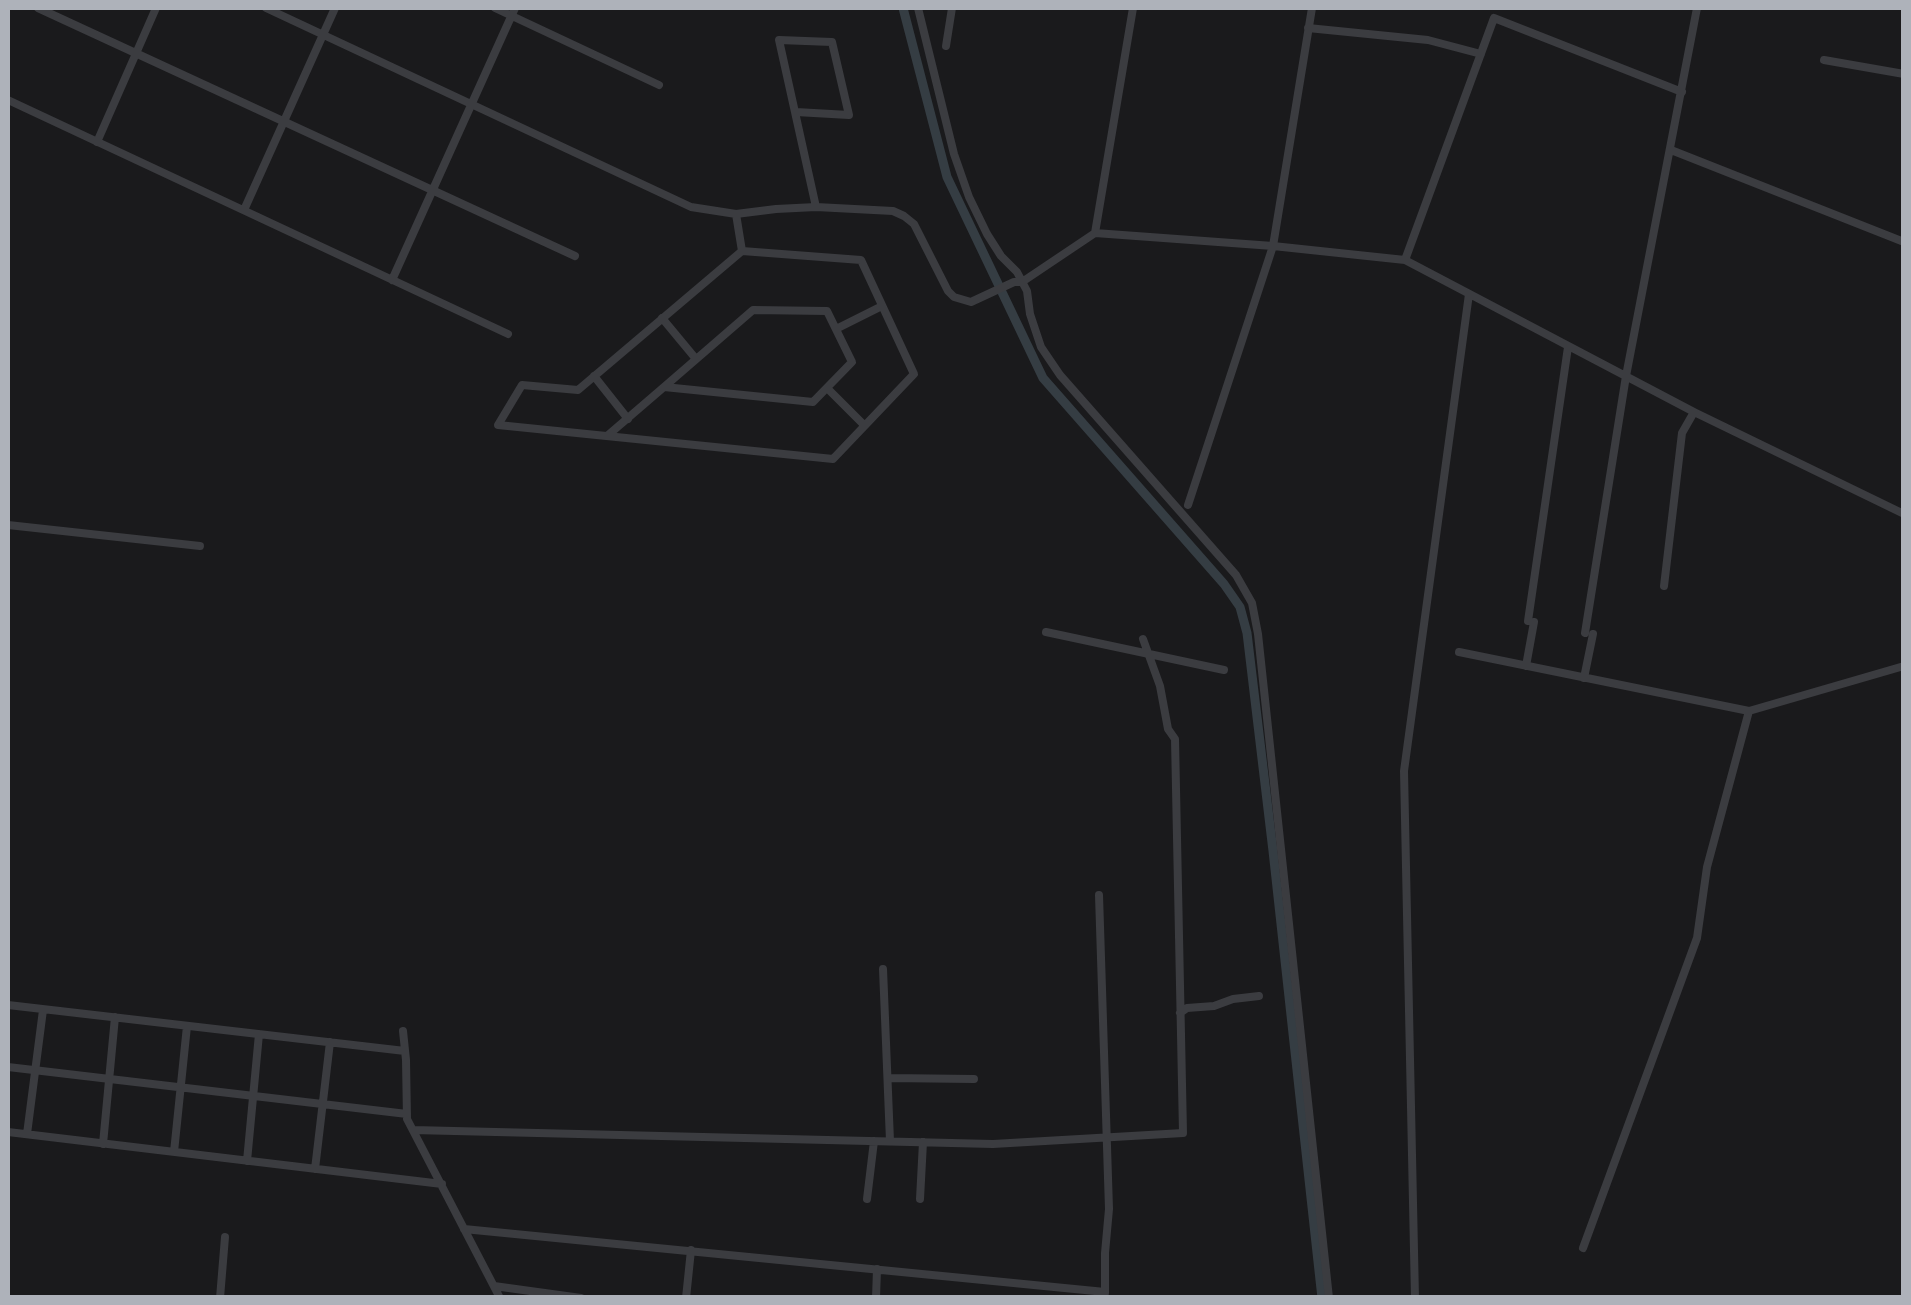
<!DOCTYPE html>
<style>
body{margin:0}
#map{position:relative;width:1911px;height:1305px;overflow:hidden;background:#1a1a1c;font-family:Commissioner,sans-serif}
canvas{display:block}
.frame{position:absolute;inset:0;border:10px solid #aeb2ba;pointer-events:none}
</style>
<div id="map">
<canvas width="1911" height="1305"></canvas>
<div class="frame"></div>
</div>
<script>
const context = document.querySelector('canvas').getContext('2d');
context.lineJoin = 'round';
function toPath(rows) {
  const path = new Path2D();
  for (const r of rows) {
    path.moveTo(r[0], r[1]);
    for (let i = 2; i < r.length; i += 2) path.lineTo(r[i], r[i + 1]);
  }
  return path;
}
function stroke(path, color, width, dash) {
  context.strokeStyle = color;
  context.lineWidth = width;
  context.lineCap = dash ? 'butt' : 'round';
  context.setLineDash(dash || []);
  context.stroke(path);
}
stroke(toPath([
 [903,8,947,177,1043,378,1224,584,1240,607,1247,633,1273,851,1322,1298]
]), '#353d43', 9);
stroke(toPath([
 [38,8,575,256],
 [266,8,691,207,736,214,742,251],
 [495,8,659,85],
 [918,8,954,154,969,197,987,234,1001,256,1017,272,1027,291,1030,314,1041,347,1060,375,1236,575,1252,603,1258,634,1329,1298],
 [1308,28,1428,40,1481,54],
 [946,46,952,8],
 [1824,60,1904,74],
 [8,100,508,334],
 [796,112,849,115,832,42,779,40,816,207],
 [97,142,156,8],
 [1671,150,1904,242],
 [244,210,335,8],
 [736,214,776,209,816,207,893,211,904,216,914,224,948,291,954,297,971,302,1014,282,1022,282,1095,233,1273,246,1405,260,1694,412,1904,514],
 [1095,233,1133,8],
 [742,251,861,260,914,374,833,459,498,425,522,385,578,390,742,251],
 [1405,260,1494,18,1682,92],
 [392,280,515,8],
 [662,318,696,359],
 [836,329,882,306],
 [594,376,628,419],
 [827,388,864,425],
 [607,436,664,387,813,402,852,362,827,311,753,310,664,387],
 [1188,505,1273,246,1312,8],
 [8,525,200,546],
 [1664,586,1682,433,1694,412],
 [1528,621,1568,347],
 [1046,632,1224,670],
 [1585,633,1626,376,1697,8],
 [1459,652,1749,711,1904,666],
 [1526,666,1534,622],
 [1584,678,1593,634],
 [1099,895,1109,1209,1105,1253,1105,1293],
 [883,969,890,1141],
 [8,1005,405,1051],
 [1180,1013,1187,1008,1214,1006,1233,999,1259,996],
 [403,1031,406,1060,407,1119,500,1298],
 [8,1067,407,1114],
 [888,1078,974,1079],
 [413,1130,993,1144,1183,1133,1175,739,1168,729,1160,686,1143,639],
 [8,1132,442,1184],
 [27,1134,43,1010],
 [103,1144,115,1017],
 [174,1152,187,1026],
 [247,1161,259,1034],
 [315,1169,330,1042],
 [867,1199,874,1141],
 [920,1199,923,1142],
 [464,1229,1105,1292],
 [1583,1248,1697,938,1707,867,1749,711],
 [494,1286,581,1298],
 [220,1298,225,1237],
 [686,1298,691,1250],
 [876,1298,877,1269],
 [1415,1298,1404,771,1469,294]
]), '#3b3c40', 8);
</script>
